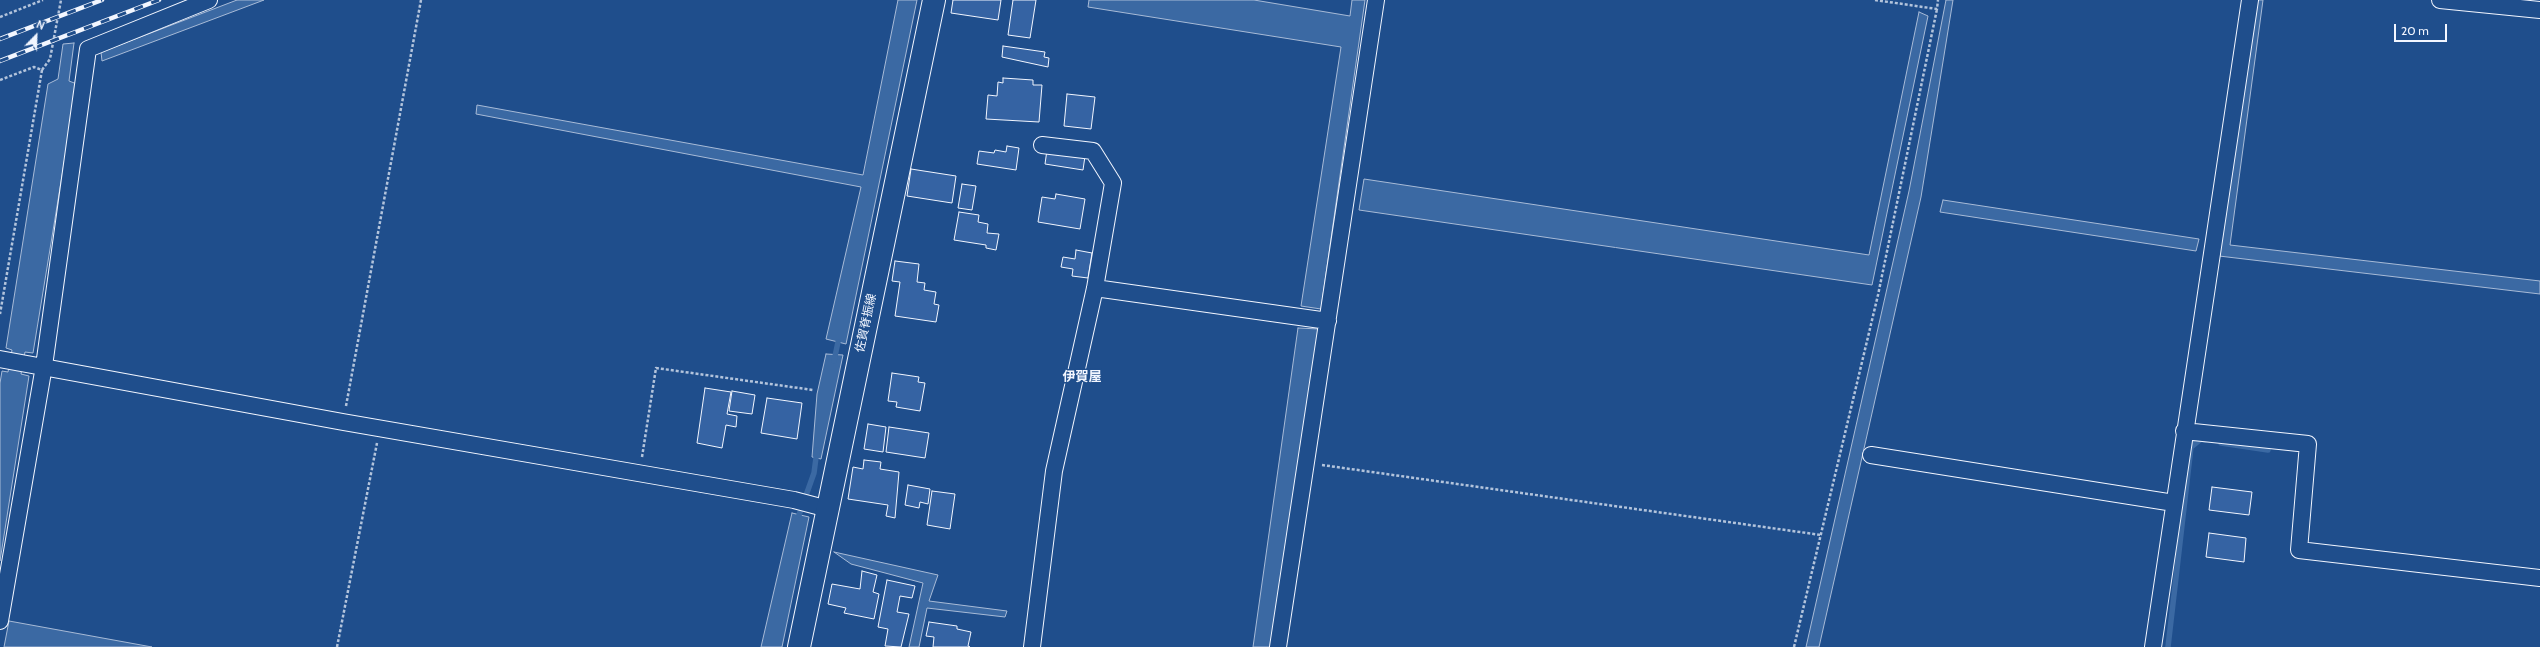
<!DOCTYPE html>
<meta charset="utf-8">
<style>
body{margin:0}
#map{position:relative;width:2540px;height:647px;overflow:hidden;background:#1f4e8c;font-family:Cabin,sans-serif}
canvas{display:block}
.north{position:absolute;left:16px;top:16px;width:40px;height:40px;-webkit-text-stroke:3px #1f4e8c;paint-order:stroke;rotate:23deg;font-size:11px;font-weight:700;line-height:16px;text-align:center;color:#f2f6ff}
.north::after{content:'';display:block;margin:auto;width:14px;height:18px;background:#f2f6ff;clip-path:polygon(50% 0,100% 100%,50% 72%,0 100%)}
.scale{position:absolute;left:2394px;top:24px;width:53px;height:18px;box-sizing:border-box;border:2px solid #f2f6ff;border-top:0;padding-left:5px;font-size:12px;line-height:14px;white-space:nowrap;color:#f2f6ff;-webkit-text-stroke:3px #1f4e8c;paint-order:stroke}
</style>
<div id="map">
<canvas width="2540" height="647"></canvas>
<div class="north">N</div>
<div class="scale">20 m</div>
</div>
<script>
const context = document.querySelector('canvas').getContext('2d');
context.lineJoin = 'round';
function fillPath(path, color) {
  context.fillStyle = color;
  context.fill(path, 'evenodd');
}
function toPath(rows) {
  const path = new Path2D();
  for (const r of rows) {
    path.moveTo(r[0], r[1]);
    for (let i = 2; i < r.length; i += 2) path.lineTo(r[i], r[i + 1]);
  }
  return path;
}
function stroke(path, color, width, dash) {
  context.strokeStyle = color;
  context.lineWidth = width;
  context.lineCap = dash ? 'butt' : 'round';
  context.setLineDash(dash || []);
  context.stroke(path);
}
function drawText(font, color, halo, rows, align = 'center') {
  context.font = font + ' Cabin,"Noto Sans JP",sans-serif';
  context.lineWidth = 3;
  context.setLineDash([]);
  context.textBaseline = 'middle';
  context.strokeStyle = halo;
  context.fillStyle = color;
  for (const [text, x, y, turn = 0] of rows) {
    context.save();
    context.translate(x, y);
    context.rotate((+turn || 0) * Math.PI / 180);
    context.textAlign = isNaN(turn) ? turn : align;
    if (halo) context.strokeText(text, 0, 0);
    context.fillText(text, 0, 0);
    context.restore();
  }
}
const water = toPath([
 [237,0,264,0,102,61,101,52,237,0],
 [898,0,917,0,846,344,826,339,861,187,476,114,477,105,863,175,898,0],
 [1089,0,1254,0,1350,16,1352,0,1365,0,1321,309,1301,306,1341,47,1088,7,1089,0],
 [1946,0,1953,0,1921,197,1819,647,1806,647,1909,191,1946,0],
 [2256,0,2263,0,2230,245,2540,281,2540,294,2219,256,2256,0],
 [1919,12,1928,16,1872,285,1359,210,1364,179,1869,255,1919,12],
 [74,43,69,81,77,84,33,353,25,352,21,374,29,376,0,561,0,383,2,371,8,372,12,350,6,348,48,84,58,79,63,44,74,43],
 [1943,200,2199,239,2196,251,1940,212,1943,200],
 [1298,328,1319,329,1272,647,1253,647,1298,328],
 [826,354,843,355,821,459,812,457,817,394,826,354],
 [792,513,809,517,782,647,761,647,792,513],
 [834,552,938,575,929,601,1007,611,1005,617,927,608,919,647,909,647,923,583,851,564,834,552],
 [9,621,152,647,4,647,9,621]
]);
fillPath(water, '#3b69a3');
stroke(water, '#a8bbd7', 1);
stroke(toPath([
 [834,361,838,342],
 [2221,443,2268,450],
 [799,515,814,473,817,450],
 [2168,647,2191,447,2201,439,2205,440]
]), '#3b69a3', 5.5);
const building = toPath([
 [953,0,1001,0,998,20,951,13,953,0],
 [1013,0,1036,0,1030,38,1008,35,1013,0],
 [1003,46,1045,52,1044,57,1049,58,1048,67,1002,57,1003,46],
 [1003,78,1033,80,1033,85,1042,85,1039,122,986,119,988,95,997,96,998,82,1003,83,1003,78],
 [1067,94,1095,97,1091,129,1064,126,1067,94],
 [1007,146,1019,148,1016,170,977,164,979,151,994,153,995,150,1006,152,1007,146],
 [1047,150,1085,156,1083,170,1045,164,1047,150],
 [911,169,956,176,952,203,907,196,911,169],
 [962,184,976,186,972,210,958,208,962,184],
 [1056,194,1085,199,1080,229,1038,222,1042,197,1055,199,1056,194],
 [959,212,979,215,978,222,988,224,987,233,999,234,996,250,986,248,986,245,954,240,959,212],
 [1076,250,1092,253,1088,278,1072,276,1073,269,1061,267,1063,257,1075,259,1076,250],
 [895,261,919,264,917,282,925,283,924,290,936,292,934,304,939,305,936,322,895,316,900,282,892,281,895,261],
 [892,373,919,377,918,382,925,383,920,411,896,407,897,402,888,401,892,373],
 [705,388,731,392,727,414,737,416,736,427,726,425,722,448,697,443,705,388],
 [732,391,755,395,752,414,729,411,732,391],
 [767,398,802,403,797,439,761,433,767,398],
 [868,424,886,427,883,452,864,449,868,424],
 [889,427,929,433,925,458,886,452,889,427],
 [864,460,881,462,880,469,899,472,895,518,886,516,888,505,848,499,853,467,863,469,864,460],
 [908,485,930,489,928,504,920,502,919,508,905,505,908,485],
 [2212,487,2252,492,2249,515,2209,510,2212,487],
 [932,491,955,494,950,529,927,525,932,491],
 [2209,533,2246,538,2244,562,2206,557,2209,533],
 [862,571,877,575,873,592,879,594,874,619,844,613,846,608,828,604,832,584,860,589,862,571],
 [887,580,915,586,912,598,900,596,897,612,909,614,901,647,885,646,888,629,878,627,887,580],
 [929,622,957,626,957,629,971,632,968,646,970,647,933,647,934,637,926,636,929,622]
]);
fillPath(building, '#3563a3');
stroke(building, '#f2f6ff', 1);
const street = toPath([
 [2440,0,2540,10],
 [1095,288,1328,321],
 [0,359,343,422,794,500,828,509],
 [2184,431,2308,444,2299,550,2540,578],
 [1871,455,2174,503],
 [0,621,44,366,88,49,209,0],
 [1032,647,1054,471,1095,288,1113,183,1093,151,1042,145],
 [1278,647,1376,0],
 [2153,647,2250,0]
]);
const primary = toPath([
 [799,647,934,0]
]);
stroke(street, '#f2f6ff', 18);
stroke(primary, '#f2f6ff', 24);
stroke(toPath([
 [1875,0,1937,9,1938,0],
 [0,17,43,0],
 [42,70,50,59,61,0],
 [0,80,34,67,42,70,0,314],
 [346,406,421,0],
 [642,457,656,368,813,390],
 [1322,465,1821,535],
 [337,647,377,443],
 [1794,647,1878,295,1937,9]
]), '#b3c4dc', 2.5, [3, 2]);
stroke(street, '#1f4e8c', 16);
stroke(primary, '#1f4e8c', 22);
const rail = toPath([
 [0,39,102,0],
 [0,61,159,0]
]);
stroke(rail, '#f2f6ff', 4.5);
stroke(rail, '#1f4e8c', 3, [9]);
drawText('12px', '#f2f6ff', '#1f4e8c', [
 ["佐賀脊振線",866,323,-78]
]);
drawText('bold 13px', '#f2f6ff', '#1f4e8c', [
 ["伊賀屋",1082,377]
]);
</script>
